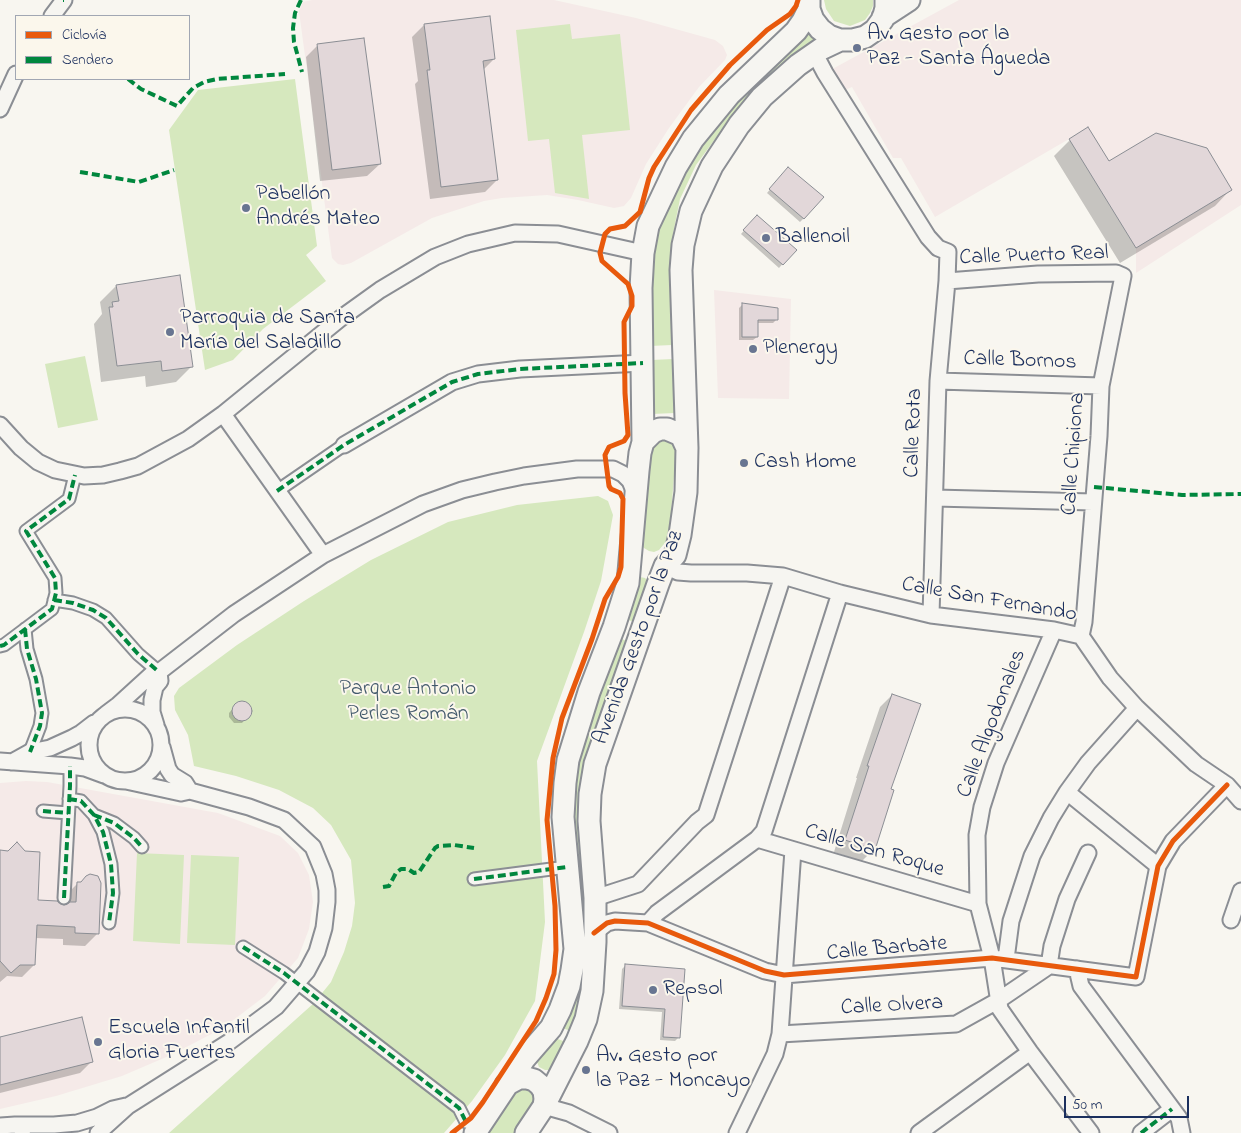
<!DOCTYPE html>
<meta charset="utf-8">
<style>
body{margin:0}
#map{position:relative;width:1241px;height:1133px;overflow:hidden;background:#f8f6f0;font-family:"Indie Flower",sans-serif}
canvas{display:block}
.legend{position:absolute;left:15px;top:15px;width:175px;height:65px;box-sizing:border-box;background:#fbf7ec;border:1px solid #a1a7b3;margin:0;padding:6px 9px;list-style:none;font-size:15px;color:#1b2f5e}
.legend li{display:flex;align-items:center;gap:10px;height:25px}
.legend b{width:25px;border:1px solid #a1a7b3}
.scale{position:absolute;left:1064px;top:1096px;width:125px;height:22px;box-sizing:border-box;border:2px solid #1b2f5e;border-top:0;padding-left:6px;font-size:15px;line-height:18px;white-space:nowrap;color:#1b2f5e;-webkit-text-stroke:4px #fbf7ec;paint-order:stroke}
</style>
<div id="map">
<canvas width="1241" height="1133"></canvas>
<ul class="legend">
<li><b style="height:6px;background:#e8590c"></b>Ciclovía</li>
<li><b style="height:6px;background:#00873e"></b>Sendero</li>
</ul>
<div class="scale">50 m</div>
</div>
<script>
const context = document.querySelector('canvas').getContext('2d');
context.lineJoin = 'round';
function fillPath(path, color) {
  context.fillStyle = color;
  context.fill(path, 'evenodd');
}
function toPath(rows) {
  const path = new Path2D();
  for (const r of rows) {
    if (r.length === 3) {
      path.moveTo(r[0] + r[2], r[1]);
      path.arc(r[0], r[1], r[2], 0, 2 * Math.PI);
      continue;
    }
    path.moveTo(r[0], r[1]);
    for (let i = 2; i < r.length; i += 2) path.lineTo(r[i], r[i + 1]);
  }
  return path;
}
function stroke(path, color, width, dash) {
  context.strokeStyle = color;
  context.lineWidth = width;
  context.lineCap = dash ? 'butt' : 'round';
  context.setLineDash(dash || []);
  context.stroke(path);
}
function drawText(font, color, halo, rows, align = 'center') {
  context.font = font + ' "Indie Flower",sans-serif';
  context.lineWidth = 4;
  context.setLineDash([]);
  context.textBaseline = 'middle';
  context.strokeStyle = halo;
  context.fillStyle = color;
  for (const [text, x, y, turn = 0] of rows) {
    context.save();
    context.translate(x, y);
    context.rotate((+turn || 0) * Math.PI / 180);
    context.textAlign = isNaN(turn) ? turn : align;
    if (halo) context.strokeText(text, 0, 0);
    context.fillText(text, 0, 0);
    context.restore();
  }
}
fillPath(toPath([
 [312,0,554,0,636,18,715,40,723,46,727,55,725,60,699,87,669,128,646,164,631,198,624,206,614,208,578,200,547,195,502,198,484,201,432,218,351,263,343,265,338,264,332,258,299,11,303,2],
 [959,0,1241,0,1241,205,1136,273,1136,248,1069,139,935,217,901,158,893,158,852,87,838,93,825,73],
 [714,290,791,299,789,399,718,398],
 [26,781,47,782,218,813,280,836,298,853,309,875,313,902,309,929,298,958,265,996,223,1028,171,1055,122,1076,56,1096,0,1109,0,783]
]), '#f5eae8');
fillPath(toPath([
 [824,0,873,0,873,6,870,13,865,20,850,26,834,21,826,9],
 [570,24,572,39,620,34,630,130,582,135,589,199,555,193,549,139,528,141,516,30],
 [810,31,817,40,786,60,760,85,724,127,696,165,680,199,673,234,672,252,672,345,650,346,652,240,668,200,701,143,747,87],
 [295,79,317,246,306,255,326,281,263,329,233,360,205,370,169,130,198,90],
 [85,356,98,420,58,428,45,364],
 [673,359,675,413,652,414,651,360],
 [667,439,673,444,676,452,669,538,659,550,654,552,649,551,644,548,641,544,649,450,659,440],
 [598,496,608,501,613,515,601,581,584,632,537,761,545,922,535,1001,505,1055,472,1101,444,1133,169,1133,314,1003,331,982,344,952,352,926,355,903,351,860,331,825,313,808,279,790,236,776,194,766,188,735,175,710,174,696,179,688,237,645,304,601,371,560,448,522,517,505],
 [640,577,645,578,648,581,634,622,623,618,637,580],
 [619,638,627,641,592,740,585,773,588,910,581,1005,570,1031,563,1028,574,788,578,758],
 [137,853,184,855,180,944,133,941],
 [191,855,239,857,235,945,187,943],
 [555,1038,566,1042,554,1065,549,1070,545,1070,539,1067,537,1062],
 [526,1087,533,1091,536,1104,516,1133,488,1133,515,1090]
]), '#d6e8be');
fillPath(toPath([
 [424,25,494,59,483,70,497,180,485,192,430,199,415,84,418,81,412,37],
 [318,45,380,164,367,176,320,181,306,57],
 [1070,140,1108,163,1231,189,1215,206,1120,263,1054,156],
 [785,172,804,218,800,222,767,193],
 [757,216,795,250,779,268,741,234],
 [116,286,192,366,176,382,146,387,145,376,101,382,94,324,102,314,100,302],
 [742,305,776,320,773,323,757,323,757,337,753,340,739,340,739,308],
 [892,695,890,790,874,849,862,861,834,852,857,778,856,778,880,707],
 [238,703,246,703,249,705,251,712,242,723,234,723,229,717,229,713],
 [0,851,37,901,65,907,66,895,78,883,97,934,85,946,63,945,63,939,35,938,34,965,22,977,7,976,0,982],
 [625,966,683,970,678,1038,675,1041,660,1040,662,1012,619,1009,622,969],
 [0,1038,92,1061,80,1073,0,1093]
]), '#0003');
const building = toPath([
 [490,16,495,59,483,61,498,180,441,187,427,70,430,70,424,24,490,16],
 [364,38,381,164,332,170,317,44,364,38],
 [1088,127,1109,161,1156,133,1207,148,1232,190,1136,248,1069,139,1088,127],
 [788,167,824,197,804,219,769,189,788,167],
 [757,215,797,250,783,265,743,230,757,215],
 [180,275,193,367,162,371,161,361,117,366,109,307,113,307,112,302,119,301,116,285,180,275],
 [742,303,778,308,778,320,758,320,758,337,742,337,742,303],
 [892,694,921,704,891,789,894,790,875,850,845,840,869,766,867,766,892,694],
 [242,711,10],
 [17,842,25,851,40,852,38,900,57,901,64,905,70,902,76,902,77,882,81,882,86,876,90,874,98,876,101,883,99,934,75,933,75,927,37,925,35,965,20,965,11,973,0,961,0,850,8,851,17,842],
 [625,964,685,969,680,1038,663,1037,665,1009,622,1006,625,964],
 [82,1017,93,1062,0,1085,0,1037,82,1017]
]);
fillPath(building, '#e2d7d9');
stroke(building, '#8b8e94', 1);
const pedestrian = toPath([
 [277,491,344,445],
 [54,600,73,603,93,610,106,618,138,654,159,672],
 [25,629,27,649,36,679,42,713,40,726,30,752],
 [0,646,4,645,52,609,56,593,55,578,26,531,69,499,75,475],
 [69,799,81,801,94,815,103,832,111,864,113,893,109,923],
 [43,811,68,813],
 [94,815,114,823,134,838,142,847],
 [474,879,567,867],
 [64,898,70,786,70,766],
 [243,947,284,973,459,1108,466,1122]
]);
const minor = toPath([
 [52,16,64,0],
 [815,54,825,73,928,237,938,248,948,252,947,281,938,381,931,615],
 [0,109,16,74],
 [947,281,1038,274,1116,273,1123,276,1101,386,1099,436,1084,622,1081,636],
 [938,381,1101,386],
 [223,414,323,555],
 [0,425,21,448,38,462,55,470,84,476,103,475,120,471,138,466,188,439,223,414,341,318,380,290,435,257,468,244,515,233,558,234,643,253],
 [344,445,452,382,478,374,520,369,643,363],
 [935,498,1093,502],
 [665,566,678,572,691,573,747,573,783,576,840,593,931,615,1054,630,1081,636,1110,678,1137,708,1196,764,1227,785,1241,801],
 [1054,630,996,763,982,807,977,835,978,904,992,958,1000,1009,1030,1052,1091,1133],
 [125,745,36],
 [106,714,118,705,152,674,159,672,234,614,323,555,423,504,462,490,495,482,524,476,577,469,613,469,623,474,630,481,635,493],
 [156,725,152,712,152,700,155,687,160,681,159,672],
 [162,747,168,769,172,775,185,783,190,791],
 [0,761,70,766,85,768,104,775],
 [12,762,30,752,50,748,72,738,81,733,94,723],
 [1067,792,1158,866],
 [757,839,978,904],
 [595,898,638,884,697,822,706,815,783,576],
 [1231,920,1241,891],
 [648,923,657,913,757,839,764,831,840,593],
 [594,933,607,923,615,921,648,923,765,971,784,975,992,958,1136,977,1158,866,1173,841,1227,785],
 [1006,959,1011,921,1021,890,1032,856,1051,818,1067,792,1088,763,1137,708],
 [1077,969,1081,986,1179,1118,1182,1133],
 [780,1034,956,1024,999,1000,1049,966,1052,946,1067,899,1088,853],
 [544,1106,569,1113,609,1133],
 [15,1125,54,1125,77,1123,97,1117,113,1109,126,1106],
 [0,1126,15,1125,24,1128],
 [98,1133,128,1106,229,1042,276,1007,307,971,317,952,324,928,327,902,327,890,324,874,313,847,284,820,249,807,190,791,181,793,126,781],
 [737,1133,775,1054,780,1034,793,850],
 [919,1133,1030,1052],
 [1141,1133,1172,1109]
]);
const secondary = toPath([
 [809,0,809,9,813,20,820,29,829,36,840,40,853,40,865,37,875,30,883,19,886,8,886,0],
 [883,17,909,0],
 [643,442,653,432,660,429,667,429,681,435,687,448],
 [506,1085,519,1078,527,1078,534,1080,540,1085,544,1091,545,1099,544,1106],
 [475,1133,525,1058,551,1028,560,1010,569,986,572,970,575,949,563,817,565,783,568,760,589,692,614,627,628,583,638,471,640,453,643,442,641,288,643,253,648,226,676,167,693,139,729,95,796,31,803,21,809,9],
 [526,1133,544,1106,577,1041,586,1019,592,991,595,942,595,898,589,821,590,794,595,764,658,584,665,566,675,555,680,535,686,492,687,448,681,270,683,245,691,211,712,166,739,125,762,97,798,65,821,49,840,40]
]);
stroke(pedestrian, '#8b8e94', 15);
stroke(minor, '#8b8e94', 19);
stroke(secondary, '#8b8e94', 25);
stroke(pedestrian, '#f6f5f1', 11);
stroke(minor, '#f6f5f1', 15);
stroke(secondary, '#f6f5f1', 21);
stroke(toPath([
 [63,0,64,0],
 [301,0,295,13,293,28,294,42,302,72],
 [128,79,141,89,177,106,193,88,204,82,217,79,285,74],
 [80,172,139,182,174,170],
 [1094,487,1182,495,1241,494],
 [277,491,344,445,452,382,478,374,520,369,643,363],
 [54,600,73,603,93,610,106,618,138,654,159,672],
 [25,629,27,649,36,679,42,713,40,726,30,752],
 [0,646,4,645,52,609,56,593,55,578,26,531,69,499,75,475],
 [69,799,81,801,94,815,103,832,111,864,113,893,109,923],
 [43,811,68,813],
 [94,815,114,823,134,838,142,847],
 [474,879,567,867],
 [383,887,389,886,396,873,401,869,408,869,414,873,419,872,435,848,438,846,454,845,474,848],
 [64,898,70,786,70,766],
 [243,947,284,973,459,1108,466,1122],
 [1141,1133,1172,1109]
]), '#00873e', 4, [8, 4]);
stroke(toPath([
 [594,933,607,923,615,921,648,923,765,971,784,975,992,958,1136,977,1158,866,1173,841,1227,785],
 [452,1133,471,1118,483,1102,536,1021,546,998,554,974,556,950,555,906,547,820,553,758,562,718,592,639,605,599,618,577,621,567,623,499,620,493,611,489,609,486,605,455,609,447,624,441,628,435,625,393,624,322,632,306,632,296,628,284,602,261,600,253,605,234,610,229,625,226,640,212,649,178,654,167,691,110,730,65,767,30,790,14,796,6,798,0]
]), '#e8590c', 5);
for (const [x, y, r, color] of [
 [857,48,5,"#687591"],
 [246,208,5,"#687591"],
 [766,238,5,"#687591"],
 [170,332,5,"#687591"],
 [753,349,5,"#687591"],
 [744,463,5,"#687591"],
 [653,990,5,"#687591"],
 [98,1042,5,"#687591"],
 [586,1070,5,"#687591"]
]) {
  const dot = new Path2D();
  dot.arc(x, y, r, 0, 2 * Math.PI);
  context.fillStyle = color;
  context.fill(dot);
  stroke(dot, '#fbf7ec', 2);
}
drawText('22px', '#1b2f5e', '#fbf7ec', [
 ["Av. Gesto por la",867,35],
 ["Paz - Santa Águeda",867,60],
 ["Pabellón",256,195],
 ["Andrés Mateo",256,220],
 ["Ballenoil",776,238],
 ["Parroquia de Santa",180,319],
 ["María del Saladillo",180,344],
 ["Plenergy",763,349],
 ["Cash Home",754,463],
 ["Repsol",663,990],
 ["Escuela Infantil",108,1029],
 ["Gloria Fuertes",108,1054],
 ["Av. Gesto por",596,1057],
 ["la Paz - Moncayo",596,1082]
], 'left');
drawText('22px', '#1b2f5e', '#fbf7ec', [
 ["Calle Puerto Real",1034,257,-2],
 ["Calle Bornos",1020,362,2],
 ["Calle Rota",915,433,-88],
 ["Calle Chipiona",1075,454,-86],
 ["Calle San Fernando",989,601,10],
 ["Avenida Gesto por la Paz",640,638,-70],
 ["Calle Algodonales",993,724,-69],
 ["Calle San Roque",874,852,16],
 ["Calle Barbate",887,950,-5],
 ["Calle Olvera",892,1007,-3]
]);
drawText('22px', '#435a6c', '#fbf7ec', [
 ["Parque Antonio",408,690],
 ["Perles Román",408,715]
]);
</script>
